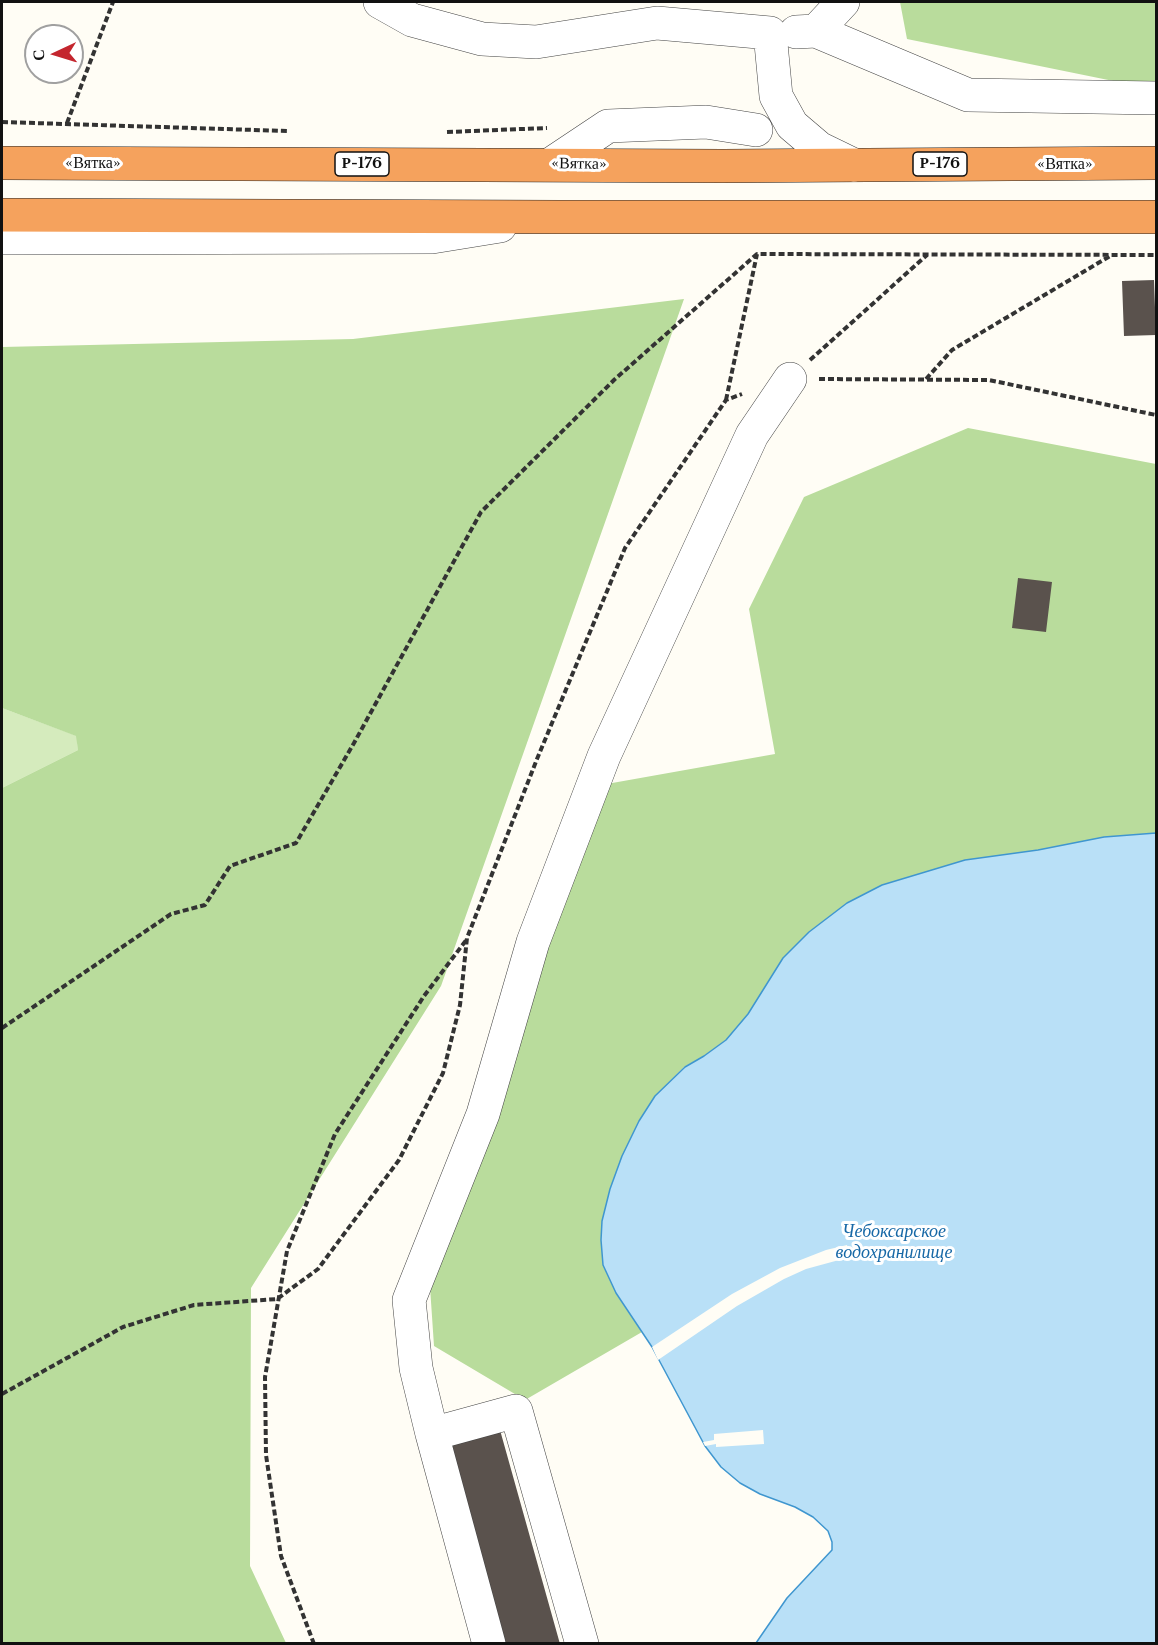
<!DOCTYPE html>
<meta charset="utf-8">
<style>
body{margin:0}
#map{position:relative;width:1158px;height:1645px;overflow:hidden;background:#fffdf5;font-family:"Libre Baskerville",serif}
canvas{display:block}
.frame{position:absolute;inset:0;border:3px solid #111;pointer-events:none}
.north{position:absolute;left:24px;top:24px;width:60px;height:60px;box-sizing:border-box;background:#fff;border:2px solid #a0a0a0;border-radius:50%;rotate:266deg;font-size:16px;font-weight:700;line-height:24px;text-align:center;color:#111}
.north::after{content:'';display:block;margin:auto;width:21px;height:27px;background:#c4262e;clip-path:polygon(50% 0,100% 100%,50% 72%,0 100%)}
</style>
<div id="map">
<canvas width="1158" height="1645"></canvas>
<div class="frame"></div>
<div class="north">С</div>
</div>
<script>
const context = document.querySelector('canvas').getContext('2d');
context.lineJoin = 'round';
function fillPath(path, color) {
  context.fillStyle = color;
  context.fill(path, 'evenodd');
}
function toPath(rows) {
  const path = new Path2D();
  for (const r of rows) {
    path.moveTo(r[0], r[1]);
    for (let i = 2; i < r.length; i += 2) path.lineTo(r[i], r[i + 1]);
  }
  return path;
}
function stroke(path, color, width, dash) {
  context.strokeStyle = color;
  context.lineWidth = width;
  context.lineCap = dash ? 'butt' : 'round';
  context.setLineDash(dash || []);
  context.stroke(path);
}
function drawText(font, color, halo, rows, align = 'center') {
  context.font = font + ' "Libre Baskerville",serif';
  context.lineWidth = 6;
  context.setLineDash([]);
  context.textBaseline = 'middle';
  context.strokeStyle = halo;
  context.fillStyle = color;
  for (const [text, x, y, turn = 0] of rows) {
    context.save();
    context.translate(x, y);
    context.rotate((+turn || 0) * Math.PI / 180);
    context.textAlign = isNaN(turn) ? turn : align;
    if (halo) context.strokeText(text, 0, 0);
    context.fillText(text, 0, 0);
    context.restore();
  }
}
fillPath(toPath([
 [2,708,77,736,78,750,2,788]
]), '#d5ebbd');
fillPath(toPath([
 [900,2,1156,2,1156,84,1128,84,907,39],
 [684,299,441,986,251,1288,250,1566,286,1643,2,1643,2,788,78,750,76,736,2,708,2,347,353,339],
 [968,428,1156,464,1156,833,1104,837,1038,850,847,903,809,932,783,958,748,1014,726,1040,704,1056,684,1067,655,1096,639,1121,622,1156,610,1189,616,1293,642,1332,525,1400,434,1346,429,1272,601,785,775,754,749,609,804,497]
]), '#b9dc9c');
const water = toPath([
 [1156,833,1156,1643,756,1643,787,1598,832,1550,832,1542,828,1531,813,1517,795,1507,760,1494,740,1483,721,1467,705,1446,652,1347,616,1293,603,1265,601,1240,602,1221,610,1189,622,1156,639,1121,655,1096,685,1067,704,1056,726,1040,748,1014,783,958,809,932,847,903,882,885,965,860,1038,850,1104,837,1156,833]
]);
fillPath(water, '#b9e0f7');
stroke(water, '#3f96cf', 1.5);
fillPath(toPath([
 [847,1245,850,1257,806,1269,784,1279,737,1306,658,1360,652,1347,732,1294,780,1268,826,1250],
 [763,1430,764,1444,716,1447,716,1444,705,1446,703,1442,714,1440,714,1434]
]), '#fffdf5');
fillPath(toPath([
 [1154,280,1156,335,1124,336,1122,281],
 [1018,578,1052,582,1046,632,1012,628],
 [500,1430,560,1644,497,1644,442,1447]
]), '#5a524d');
const minor = toPath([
 [380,2,412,20,482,39,536,42,657,23,770,33,776,96,792,125,819,148,854,165],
 [816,31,968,95,1156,98],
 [796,32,816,31,843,2],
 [551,164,608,126,706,122,756,130],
 [2,238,432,237,500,226],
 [432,1434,516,1411,582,1644],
 [489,1644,432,1434,416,1368,409,1300,483,1114,533,942,604,756,752,435,790,379]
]);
const highway = toPath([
 [2,163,723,166,1156,163],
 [2,215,558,217,1156,217]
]);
stroke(minor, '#444', 34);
stroke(highway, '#222', 34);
stroke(toPath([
 [2,122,287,131],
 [67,123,113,2],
 [447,132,547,128],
 [810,360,927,255],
 [819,379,989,380,1156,415],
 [926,379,952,350,1110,256],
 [726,400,757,254],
 [2,1028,171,914,205,905,230,866,296,843,354,743,481,512,614,380,757,254,1156,255],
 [2,1394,123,1327,194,1305,277,1299,318,1269,399,1160,443,1073,460,1005,467,938,537,759,625,548,726,400,742,394],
 [314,1644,281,1556,266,1455,265,1377,287,1251,335,1134,424,996,467,939]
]), '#333', 4, [6, 3]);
stroke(minor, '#fff', 33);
stroke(highway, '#f5a25d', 33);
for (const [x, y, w] of [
 [362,164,54],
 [940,164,54]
]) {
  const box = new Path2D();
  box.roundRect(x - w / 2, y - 12, w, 24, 4.5);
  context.fillStyle = '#fff';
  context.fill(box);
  stroke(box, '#111', 1.5);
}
drawText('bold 15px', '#111', null, [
 ["Р-176",362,164],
 ["Р-176",940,164]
]);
drawText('16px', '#111', '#fff', [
 ["«Вятка»",93,163],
 ["«Вятка»",579,164,1],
 ["«Вятка»",1065,164]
]);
drawText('italic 18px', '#1768a6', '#fff', [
 ["Чебоксарское",894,1232],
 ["водохранилище",894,1253]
]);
</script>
